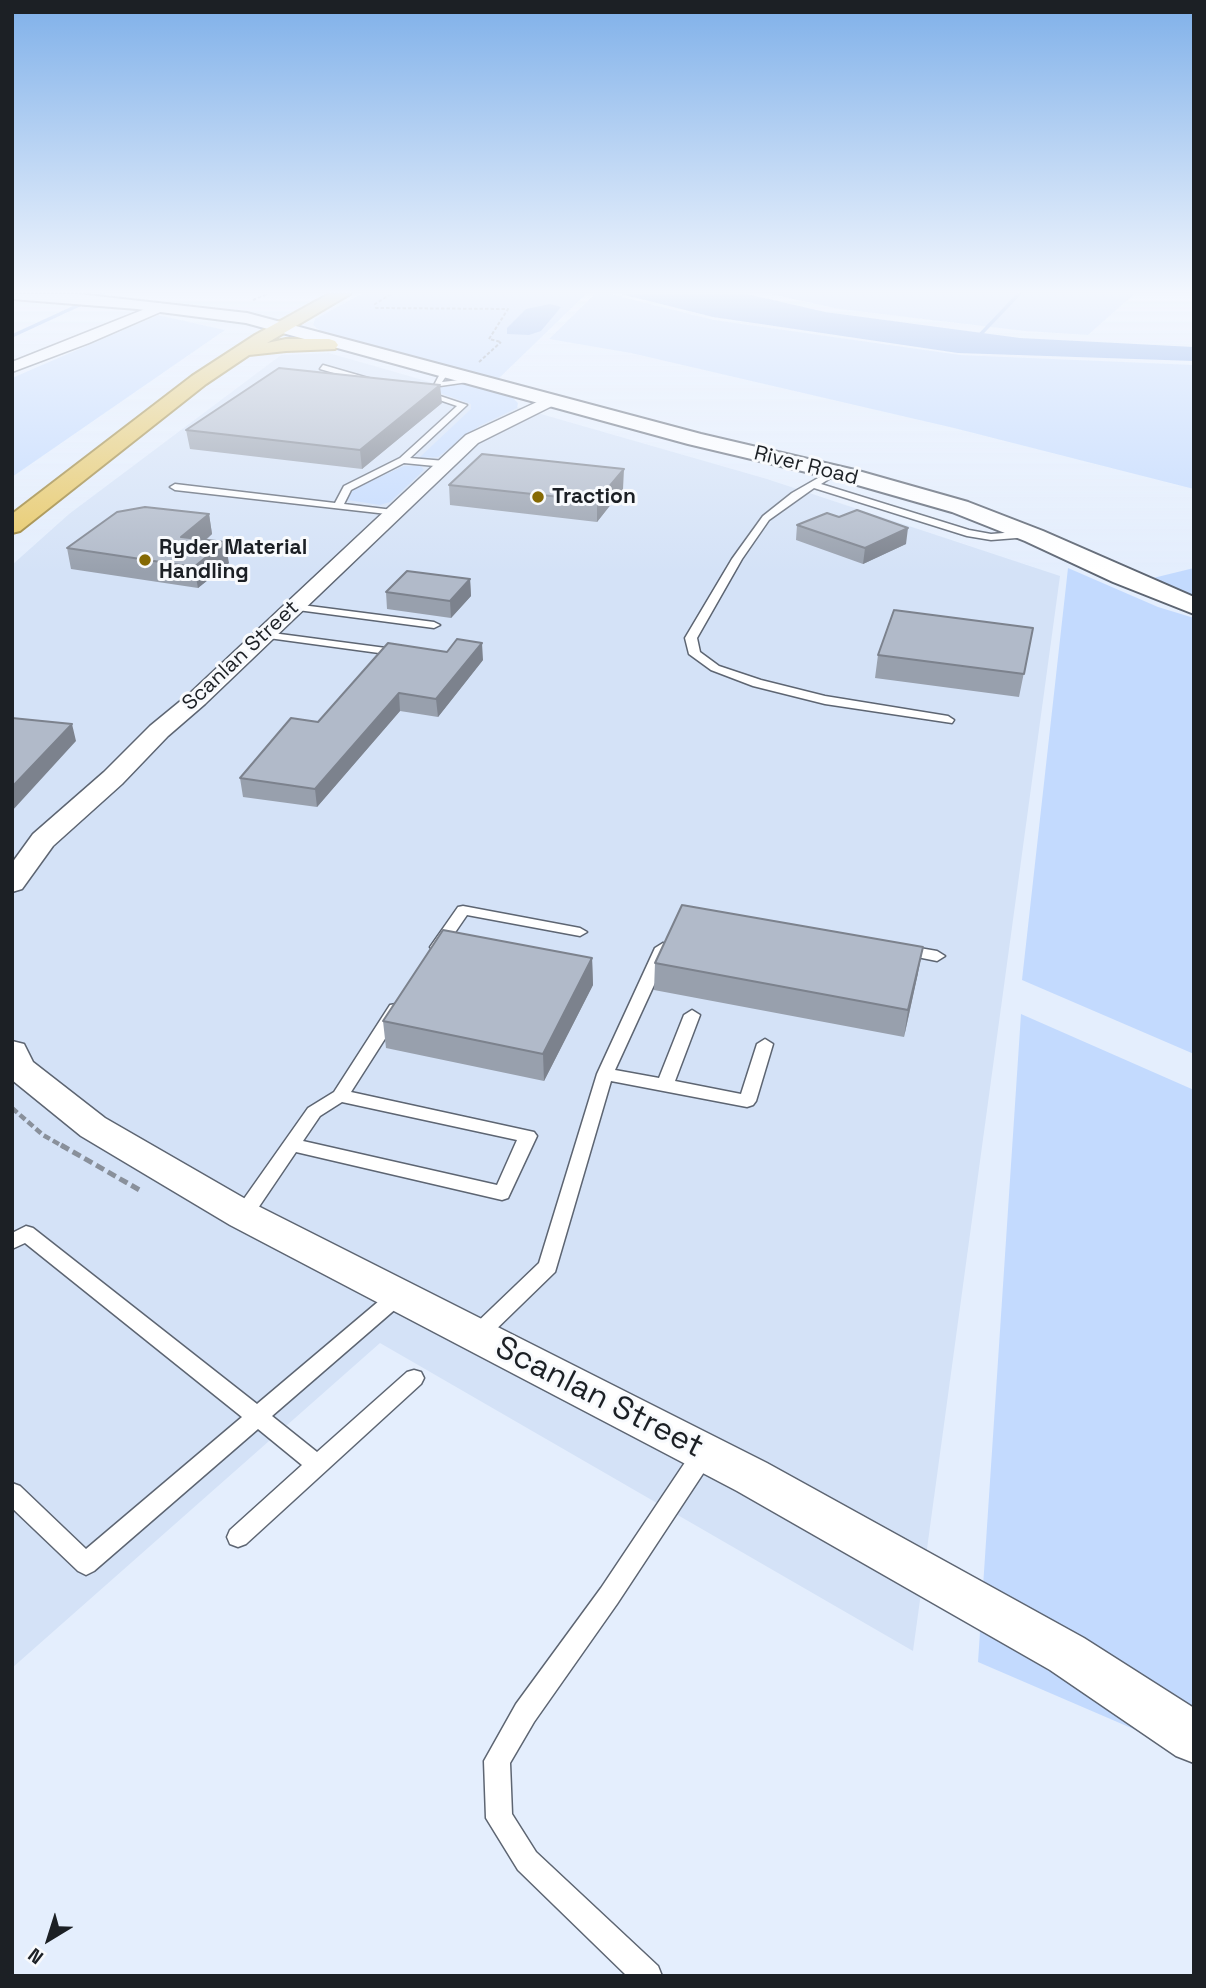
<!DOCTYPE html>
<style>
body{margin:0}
#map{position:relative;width:1206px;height:1988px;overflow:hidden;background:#e4eefd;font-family:"Space Grotesk",sans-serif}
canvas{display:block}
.frame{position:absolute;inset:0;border:14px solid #1c2025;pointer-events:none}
.north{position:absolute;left:14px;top:1904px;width:70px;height:70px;-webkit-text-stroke:5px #f8fafd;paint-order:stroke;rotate:218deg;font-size:19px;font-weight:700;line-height:28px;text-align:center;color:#1c2025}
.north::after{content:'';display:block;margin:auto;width:24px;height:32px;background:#1c2025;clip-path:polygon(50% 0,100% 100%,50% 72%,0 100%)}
</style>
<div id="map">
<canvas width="1206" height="1988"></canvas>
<div class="frame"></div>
<div class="north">N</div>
</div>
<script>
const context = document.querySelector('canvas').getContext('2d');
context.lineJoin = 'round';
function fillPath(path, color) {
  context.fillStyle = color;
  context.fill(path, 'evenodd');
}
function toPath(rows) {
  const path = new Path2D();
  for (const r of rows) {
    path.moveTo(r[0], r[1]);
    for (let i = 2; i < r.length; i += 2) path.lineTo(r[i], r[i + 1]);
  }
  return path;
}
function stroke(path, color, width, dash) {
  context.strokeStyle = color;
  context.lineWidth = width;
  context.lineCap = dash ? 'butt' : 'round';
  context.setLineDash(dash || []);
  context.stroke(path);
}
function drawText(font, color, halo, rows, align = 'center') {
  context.font = font + ' "Space Grotesk",sans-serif';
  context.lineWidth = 6;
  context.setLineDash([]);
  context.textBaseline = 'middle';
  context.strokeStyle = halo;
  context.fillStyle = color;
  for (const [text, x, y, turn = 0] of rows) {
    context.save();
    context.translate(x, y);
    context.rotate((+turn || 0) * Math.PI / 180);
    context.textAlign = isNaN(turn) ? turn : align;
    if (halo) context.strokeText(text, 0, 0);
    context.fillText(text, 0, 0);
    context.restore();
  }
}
fillPath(toPath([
 [329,353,767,479,1060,576,913,1651,380,1343,12,1668,12,565,69,514,281,355]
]), '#d4e2f7');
fillPath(toPath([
 [361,294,586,294,496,381,321,332,313,325,315,319],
 [595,294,610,294,714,320,960,355,1194,365,1194,489,954,428,631,353,549,339],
 [771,294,1134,294,1088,335,1025,331,839,309],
 [158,315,225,330,12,477,12,378],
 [470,383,513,398,518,403,517,408,479,426,438,457,419,458,471,409,471,404,440,393,438,388],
 [404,466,421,466,424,470,390,502,380,505,348,500,347,494,352,490],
 [1068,568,1158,607,1194,618,1194,1054,1022,980],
 [1194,568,1194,599,1145,580],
 [1021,1014,1194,1090,1194,1755,978,1662]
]), '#c3dafe');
fillPath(toPath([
 [621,294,747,294,825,312,1020,338,1194,347,1194,361,958,353,713,317],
 [550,304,561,307,541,331,529,335,507,334,507,328,526,309]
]), '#83aaea');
stroke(toPath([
 [12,336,103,294],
 [975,340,1019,294]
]), '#83aaea', 3.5);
const service = toPath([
 [323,365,375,380,376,382,372,384,320,369,323,365],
 [442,370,449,372,442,382,478,378,482,380,433,387,442,370],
 [419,389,467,405,410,458,445,461,450,464,445,467,404,463,351,490,344,504,393,510,398,513,396,515,175,490,170,487,175,484,335,503,344,486,400,458,457,406,419,393,419,389],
 [832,470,840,472,821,484,969,530,991,534,1029,531,1034,534,1029,537,991,540,967,536,814,488,769,520,742,559,697,638,700,652,719,666,761,680,825,696,948,716,954,720,952,723,825,704,753,686,711,670,689,654,685,638,732,559,763,516,792,493,832,470],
 [294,604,434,622,440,625,434,628,290,609,290,605,294,604],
 [265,632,401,650,407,653,401,656,261,637,261,633,265,632],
 [463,906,580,928,587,932,580,936,467,915,443,950,433,950,430,947,458,907,463,906],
 [663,943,671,948,615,1070,659,1078,684,1015,692,1010,700,1015,675,1081,741,1094,757,1044,765,1039,773,1044,756,1101,753,1105,747,1107,611,1081,555,1272,484,1341,477,1343,470,1341,467,1335,470,1329,539,1263,597,1074,655,948,663,943],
 [902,945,937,951,945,956,937,961,897,953,894,950,902,945],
 [396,1004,404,1009,351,1092,534,1132,537,1136,508,1198,502,1200,296,1152,250,1220,243,1222,236,1220,234,1215,236,1210,308,1108,334,1092,390,1005,396,1004],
 [342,1102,517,1140,497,1185,303,1141,320,1116,342,1102],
 [26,1226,33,1228,257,1404,392,1290,399,1287,406,1290,409,1295,406,1300,272,1416,317,1452,407,1372,414,1370,421,1372,424,1378,421,1384,246,1544,238,1547,230,1544,227,1537,230,1530,302,1465,258,1429,94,1571,86,1575,78,1571,12,1508,12,1483,20,1486,86,1549,242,1417,25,1243,12,1249,12,1233,26,1226],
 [704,1444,712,1446,715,1453,712,1460,617,1604,534,1722,510,1763,512,1814,536,1852,658,1966,662,1976,627,1976,518,1870,486,1818,484,1761,516,1704,601,1588,696,1446,704,1444]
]);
const minor = toPath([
 [160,303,167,307,165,310,89,343,12,372,12,362,160,303],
 [552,395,560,400,558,403,478,443,205,704,168,736,122,784,53,846,22,889,12,892,12,863,33,834,104,772,150,726,189,694,466,435,552,395],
 [12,1041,24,1044,33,1062,105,1118,256,1205,767,1463,1084,1638,1194,1708,1194,1763,1176,1756,1050,1670,737,1491,230,1225,81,1136,12,1080,12,1041]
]);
const tertiary = toPath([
 [12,294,78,294,247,313,701,434,855,470,968,502,1043,531,1194,597,1194,614,1113,582,1025,541,952,512,840,480,688,444,246,323,137,309,12,299,12,294]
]);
const trunk = toPath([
 [329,294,350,294,267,343,286,339,329,339,335,341,338,345,335,349,286,351,249,355,206,384,20,531,12,533,12,514,192,376,255,335,329,294]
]);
stroke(service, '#5d6572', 3);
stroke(minor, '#5d6572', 3);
stroke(tertiary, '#5d6572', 4);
stroke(trunk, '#9d8435', 4);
stroke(toPath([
 [391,294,375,304,376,308,508,309,489,339,501,342],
 [253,300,267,294],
 [479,362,501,342]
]), '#89909b', 2, [3.5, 2]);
stroke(toPath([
 [12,1108,43,1135,64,1147]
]), '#89909b', 4.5, [7, 3.5]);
stroke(toPath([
 [61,1145,143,1192]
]), '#89909b', 5, [9, 4.5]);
fillPath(service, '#fff');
fillPath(minor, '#fff');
fillPath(tertiary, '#fff');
fillPath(trunk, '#e8c864');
fillPath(toPath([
 [442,403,362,469,190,449,186,430],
 [449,485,623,489,597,522,450,505],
 [209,514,212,534,206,540,229,563,198,588,71,569,67,548],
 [797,525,906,544,863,564,796,540],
 [470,579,471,596,451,618,387,609,386,592],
 [1033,628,1019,697,875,678,878,655],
 [483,660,438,717,400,711,317,807,243,797,240,778,318,722],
 [592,958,593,985,544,1081,386,1048,383,1021],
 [655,963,918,973,904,1037,654,990]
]), '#98a0ad');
fillPath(toPath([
 [440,385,442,403,362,469,360,450],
 [624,469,623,489,597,522,597,501],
 [209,514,212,534,185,557,181,537],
 [908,528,906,544,863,564,865,548],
 [225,542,229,563,198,588,194,567],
 [470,579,471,596,451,618,450,601],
 [482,643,483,660,438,717,436,699],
 [399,693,400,711,317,807,315,789],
 [72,724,76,741,12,811,12,787],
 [923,947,918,973,904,1037,908,1010],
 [592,958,593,985,544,1081,543,1054]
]), '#7c828d');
const building = toPath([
 [279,368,440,385,360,450,186,430,279,368],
 [482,454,624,469,597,501,449,485,482,454],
 [145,507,209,514,181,537,225,542,194,567,67,548,117,512,145,507],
 [857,510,908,528,865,548,797,525,827,513,839,517,857,510],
 [407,571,470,579,450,601,386,592,407,571],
 [894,610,1033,628,1024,674,878,655,894,610],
 [457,639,482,643,436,699,399,693,315,789,240,778,291,718,318,722,388,643,447,652,457,639],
 [12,718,72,724,12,787,12,718],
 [682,905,923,947,908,1010,655,963,682,905],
 [443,930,592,958,543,1054,383,1021,443,930]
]);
fillPath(building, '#b1bac9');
stroke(building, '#7c828d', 2);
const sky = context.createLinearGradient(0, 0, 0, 573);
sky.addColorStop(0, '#7fb0e9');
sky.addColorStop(0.51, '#f3f7fe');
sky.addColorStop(1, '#f3f7fe00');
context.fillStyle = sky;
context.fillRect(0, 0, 1206, 573);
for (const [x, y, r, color] of [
 [538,497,7,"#856903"],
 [145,560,7,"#856903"]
]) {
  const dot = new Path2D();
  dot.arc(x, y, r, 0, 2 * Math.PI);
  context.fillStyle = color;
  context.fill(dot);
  stroke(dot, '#f8fafd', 2.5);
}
drawText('21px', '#1c2025', '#f8fafd', [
 ["River Road",806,466,14],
 ["Scanlan Street",241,656,-43]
]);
drawText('bold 21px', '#1c2025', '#f8fafd', [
 ["Traction",552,497],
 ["Ryder Material",159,548],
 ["Handling",159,572]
], 'left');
drawText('32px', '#1c2025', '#f8fafd', [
 ["Scanlan Street",599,1398,27]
]);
</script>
